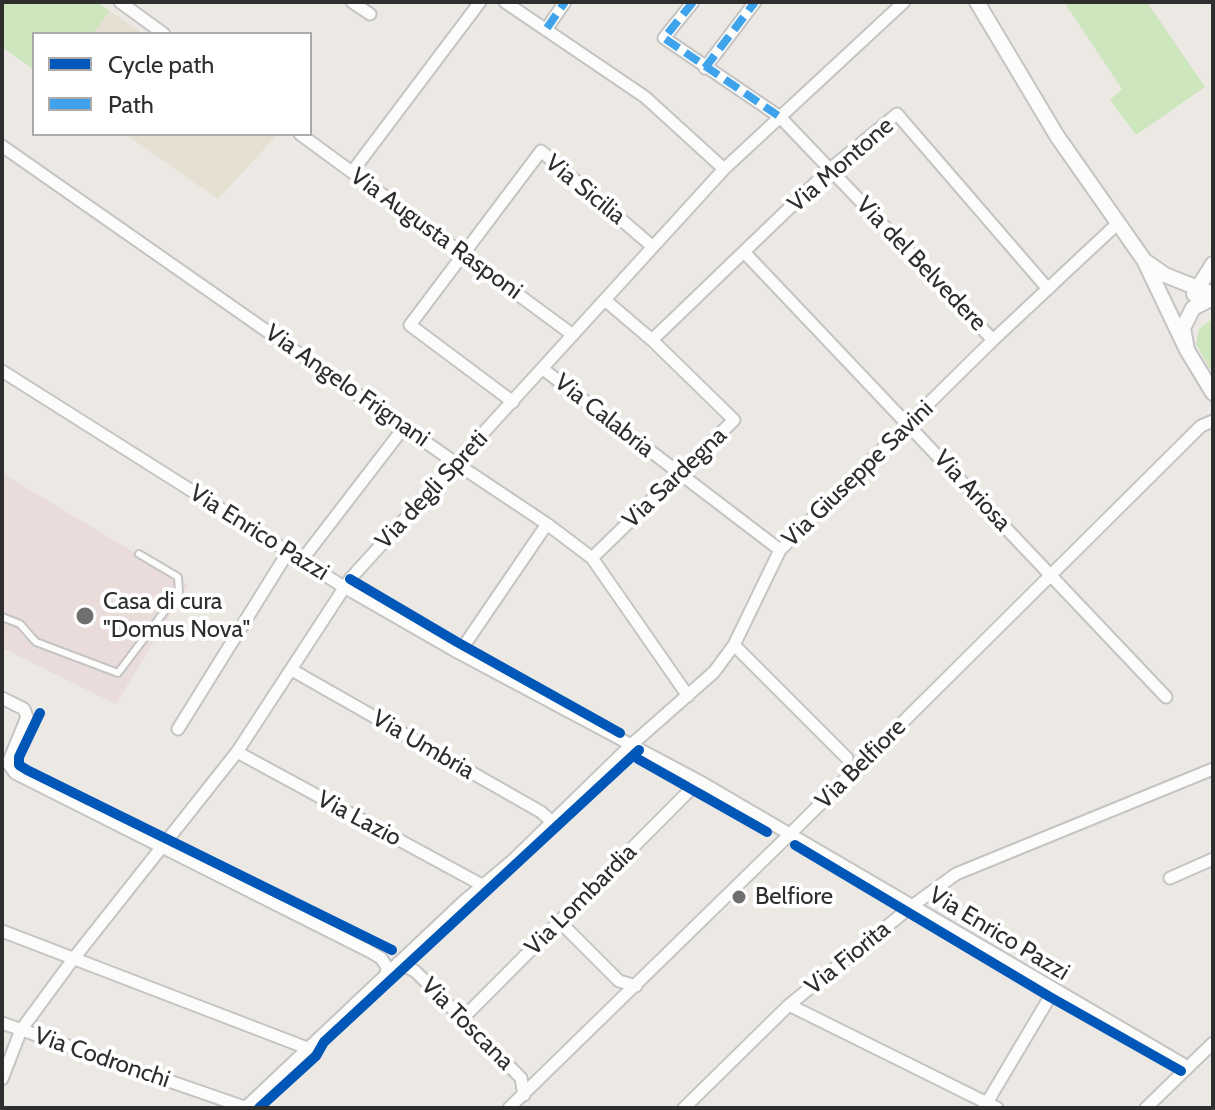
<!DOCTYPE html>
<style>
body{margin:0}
#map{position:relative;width:1215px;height:1110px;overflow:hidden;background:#ece8e4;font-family:Cabin,sans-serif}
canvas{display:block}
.frame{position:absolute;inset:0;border:4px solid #2e2e2e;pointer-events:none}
.legend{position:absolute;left:32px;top:32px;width:280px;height:104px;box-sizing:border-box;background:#fff;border:2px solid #ababab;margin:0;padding:10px 14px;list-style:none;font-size:24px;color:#2e2e2e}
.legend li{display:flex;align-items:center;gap:16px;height:40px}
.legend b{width:40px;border:2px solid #ababab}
</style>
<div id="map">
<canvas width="1215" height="1110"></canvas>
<div class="frame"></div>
<ul class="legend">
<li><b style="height:10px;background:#0057b8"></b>Cycle path</li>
<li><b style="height:10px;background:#3ea3eb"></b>Path</li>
</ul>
</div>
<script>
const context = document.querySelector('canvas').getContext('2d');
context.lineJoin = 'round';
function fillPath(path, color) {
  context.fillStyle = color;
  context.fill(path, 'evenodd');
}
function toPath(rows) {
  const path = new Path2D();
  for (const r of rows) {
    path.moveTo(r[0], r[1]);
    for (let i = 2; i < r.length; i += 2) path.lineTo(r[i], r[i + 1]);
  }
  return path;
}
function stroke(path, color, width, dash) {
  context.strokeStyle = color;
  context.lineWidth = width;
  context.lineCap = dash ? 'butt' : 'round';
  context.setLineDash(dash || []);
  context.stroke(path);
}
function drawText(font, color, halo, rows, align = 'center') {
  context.font = font + ' Cabin,sans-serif';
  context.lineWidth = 8;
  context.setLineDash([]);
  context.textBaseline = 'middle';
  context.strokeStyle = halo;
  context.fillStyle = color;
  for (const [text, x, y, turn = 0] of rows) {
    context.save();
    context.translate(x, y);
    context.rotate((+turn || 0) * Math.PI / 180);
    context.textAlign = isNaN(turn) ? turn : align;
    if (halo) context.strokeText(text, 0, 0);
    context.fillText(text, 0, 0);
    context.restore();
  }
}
fillPath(toPath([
 [110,11,143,34,93,34],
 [125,134,278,134,218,199]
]), '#e6e0d3');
fillPath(toPath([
 [2,473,188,585,116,704,2,648]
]), '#e9dcdb');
fillPath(toPath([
 [2,2,97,2,110,11,93,34,34,34,34,70,2,47],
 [1064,2,1147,2,1205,87,1136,135,1110,100,1122,89],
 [1213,318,1213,374,1196,344,1199,329]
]), '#cee6be');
const service = toPath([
 [2,617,20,624,36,642,118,673,179,592,178,577,139,554]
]);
const minor = toPath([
 [120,2,164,34],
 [352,2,370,14],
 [505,2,645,97,724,169],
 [693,2,664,38,780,117,993,340],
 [547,28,565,2],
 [705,68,755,2],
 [300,134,573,335],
 [2,146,457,464,547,524,592,558,688,696],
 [352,172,480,2],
 [744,252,1166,697],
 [652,340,830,169,897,114,1048,289],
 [543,369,780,550],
 [2,371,344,587,459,653,699,781,1188,1067],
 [513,402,410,325,541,151,653,247],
 [592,558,734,420,652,340,605,300],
 [302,560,405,426],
 [734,645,847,758],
 [459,653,547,524],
 [292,670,541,812,552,822],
 [2,698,24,709,27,717,8,763,15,773,367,950,381,958,387,967,386,974],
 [178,729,288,552],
 [237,752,482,885],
 [1170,878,1213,859],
 [560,922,619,981,636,986],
 [2,931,307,1048],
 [398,963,415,971,521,1078,524,1095],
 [789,1005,997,1108],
 [463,1018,699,781],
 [2,1023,247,1108],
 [2,1079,21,1030,74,958,237,752,350,579,724,169,904,2],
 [985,1106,1054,990],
 [245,1108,463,902,512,861,630,746,714,672,734,645,780,550,993,340,1117,224],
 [509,1108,789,835,1201,426,1213,421],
 [684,1108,789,1005,912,906,956,874,1213,769],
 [1146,1108,1213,1043]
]);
const tertiary = toPath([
 [977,2,1057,136,1144,260,1187,350],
 [1145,261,1165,275,1213,294],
 [1194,294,1213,264],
 [1213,298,1193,308,1183,328,1187,350,1213,393]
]);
stroke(service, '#c5c4c5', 10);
stroke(minor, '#c5c4c5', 15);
stroke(tertiary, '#c5c4c5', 18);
stroke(service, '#fcfcfb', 6);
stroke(minor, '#fcfcfb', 11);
stroke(tertiary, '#fcfcfb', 14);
stroke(toPath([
 [693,2,664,38,780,117],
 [547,28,565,2],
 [705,68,755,2]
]), '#3ea3eb', 8, [16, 8]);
stroke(toPath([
 [350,579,457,642,620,733],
 [40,713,19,757,19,765,27,770,392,950],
 [638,759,767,832],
 [795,845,1050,997,1181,1071],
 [259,1108,316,1056,324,1042,639,750]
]), '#0057b8', 10);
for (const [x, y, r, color] of [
 [85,616,10,"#706f6e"],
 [739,897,8,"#706f6e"]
]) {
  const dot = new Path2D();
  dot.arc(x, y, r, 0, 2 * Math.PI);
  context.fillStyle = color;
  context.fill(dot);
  stroke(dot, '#fff', 3);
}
drawText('24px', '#2e2e2e', '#fff', [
 ["Via Montone",841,165,-41],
 ["Via Sicilia",585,190,39],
 ["Via Augusta Rasponi",436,234,36],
 ["Via del Belvedere",921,264,46],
 ["Via Angelo Frignani",347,386,35],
 ["Via Calabria",604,416,38],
 ["Via Giuseppe Savini",858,474,-44],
 ["Via Sardegna",675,478,-44],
 ["Via degli Spreti",432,490,-47],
 ["Via Ariosa",972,491,47],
 ["Via Enrico Pazzi",259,533,32],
 ["Via Umbria",423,745,30],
 ["Via Belfiore",861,764,-45],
 ["Via Lazio",359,819,28],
 ["Via Lombardia",581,900,-45],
 ["Via Enrico Pazzi",999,934,31],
 ["Via Fiorita",848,958,-39],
 ["Via Toscana",467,1024,45],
 ["Via Codronchi",102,1058,19]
]);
drawText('24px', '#2e2e2e', '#fff', [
 ["Casa di cura",103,602],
 ["\"Domus Nova\"",103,630],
 ["Belfiore",755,897]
], 'left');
</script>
